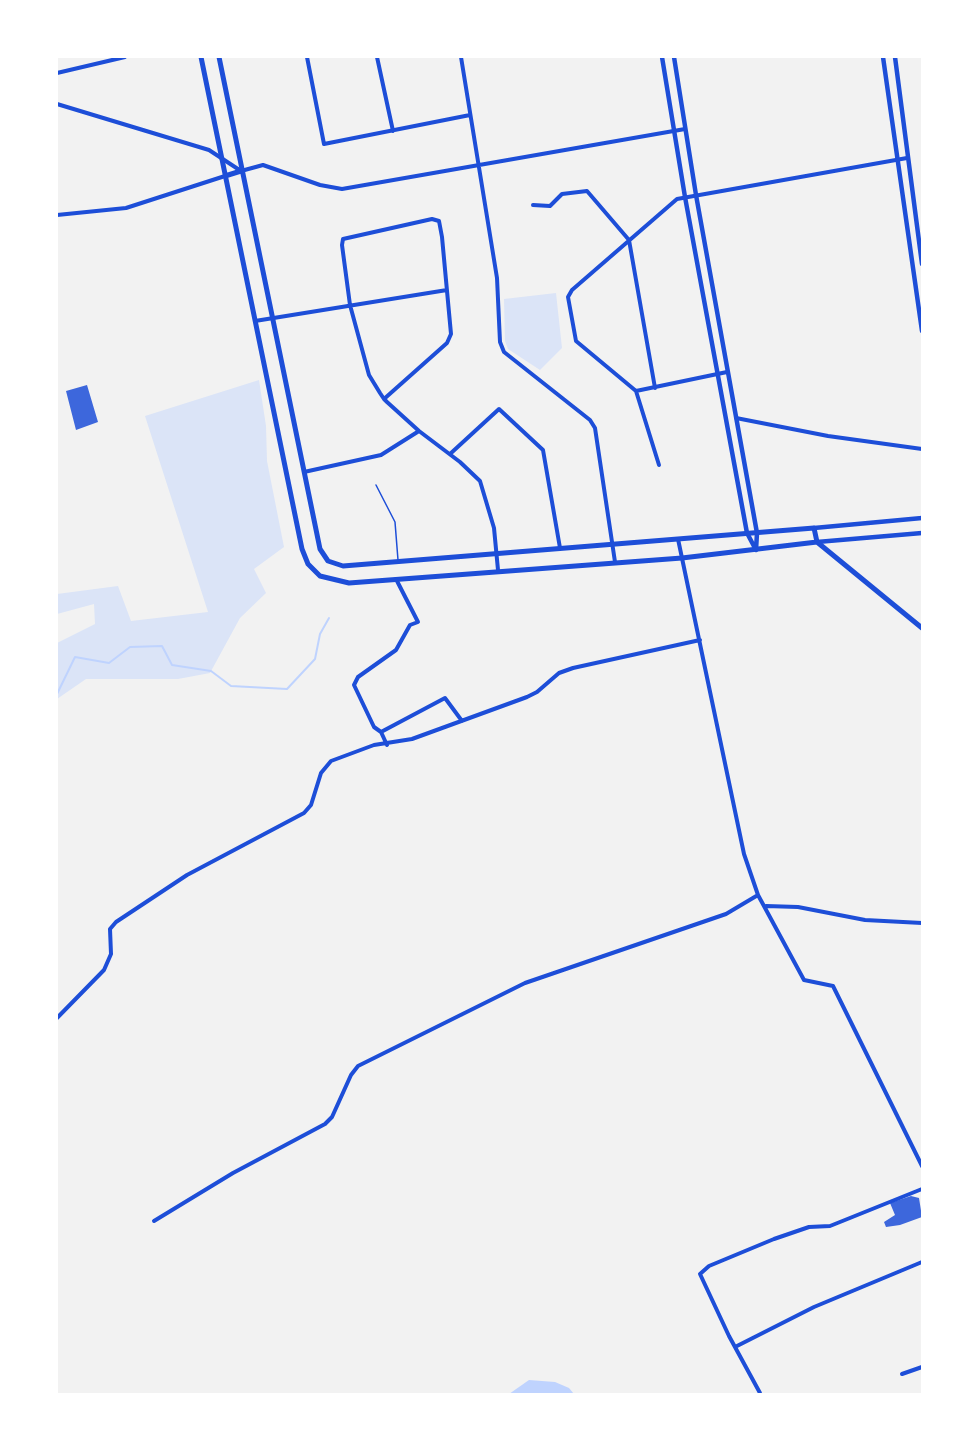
<!DOCTYPE html>
<style>
body{margin:0}
#map{position:relative;width:979px;height:1451px;overflow:hidden;background:#f2f2f2;font-family:"Roboto Condensed",sans-serif}
canvas{display:block}
.frame{position:absolute;inset:0;border:58px solid #fff;pointer-events:none}
</style>
<div id="map">
<canvas width="979" height="1451"></canvas>
<div class="frame"></div>
</div>
<script>
const context = document.querySelector('canvas').getContext('2d');
context.lineJoin = 'round';
function fillPath(path, color) {
  context.fillStyle = color;
  context.fill(path, 'evenodd');
}
function toPath(rows) {
  const path = new Path2D();
  for (const r of rows) {
    path.moveTo(r[0], r[1]);
    for (let i = 2; i < r.length; i += 2) path.lineTo(r[i], r[i + 1]);
  }
  return path;
}
function stroke(path, color, width, dash) {
  context.strokeStyle = color;
  context.lineWidth = width;
  context.lineCap = dash ? 'butt' : 'round';
  context.setLineDash(dash || []);
  context.stroke(path);
}
fillPath(toPath([
 [556,293,562,348,540,370,508,349,505,341,504,299],
 [259,380,266,426,267,461,284,547,254,569,266,593,240,618,210,673,178,679,86,679,57,699,57,643,95,624,94,604,57,614,57,594,118,586,131,621,208,612,145,416]
]), '#dbe4f7');
fillPath(toPath([
 [529,1380,555,1382,569,1388,574,1394,509,1394]
]), '#bfd3fe');
stroke(toPath([
 [57,694,75,657,109,663,130,647,162,646,172,665,211,671,231,686,287,689,315,659,320,634,329,618]
]), '#bfd3fe', 2);
fillPath(toPath([
 [87,385,98,422,76,430,66,391],
 [911,1196,919,1198,922,1217,900,1225,886,1227,884,1222,895,1215,890,1203]
]), '#3d67dc');
stroke(toPath([
 [376,485,395,522,398,560]
]), '#1d4ed8', 1.5);
stroke(toPath([
 [307,57,324,144,470,115],
 [377,57,393,131],
 [461,57,497,278,500,342,504,352,590,420,595,428,615,562],
 [57,73,125,57],
 [57,104,209,150,241,171,263,165,320,185,342,189,685,129],
 [533,205,550,206,562,194,587,191,629,240,655,388],
 [57,215,126,208,225,176],
 [255,321,447,290],
 [727,372,636,391,576,341,568,297,572,290,677,199,907,158],
 [636,391,659,465],
 [384,399,447,343,451,334,442,237,439,221,432,219,343,239,342,245,350,305,369,375,380,393,384,399,387,402,419,431,460,462,480,481,494,528,498,570],
 [736,418,828,436,922,449],
 [450,454,499,409,543,450,560,548],
 [304,472,381,455,419,431],
 [678,539,744,854,758,895,804,980,833,986,922,1166],
 [381,732,374,727,354,685,358,677,396,650,410,625,418,622,396,579],
 [387,745,381,732,445,698,462,721],
 [766,906,798,907,865,920,922,923],
 [57,1018,104,970,111,954,110,929,116,922,187,875,304,813,311,805,321,773,331,761,374,745,412,739,527,697,537,692,559,673,573,668,700,640],
 [154,1221,233,1173,325,1124,332,1117,351,1075,358,1066,525,983,726,914,758,895],
 [735,1347,814,1307,922,1262],
 [902,1374,922,1367],
 [760,1393,729,1336,700,1274,709,1266,774,1239,809,1227,830,1226,922,1189]
]), '#1d4ed8', 4);
stroke(toPath([
 [662,57,685,197,747,533,756,550],
 [674,57,696,195,757,533,756,550],
 [883,57,922,331],
 [895,57,922,264],
 [814,528,922,518],
 [817,542,922,533]
]), '#1d4ed8', 4.5);
stroke(toPath([
 [201,57,302,549,308,564,320,576,349,583,682,558,817,542],
 [219,57,320,549,328,561,343,566,814,528,817,542,922,628],
 [225,176,241,171]
]), '#1d4ed8', 5);
</script>
